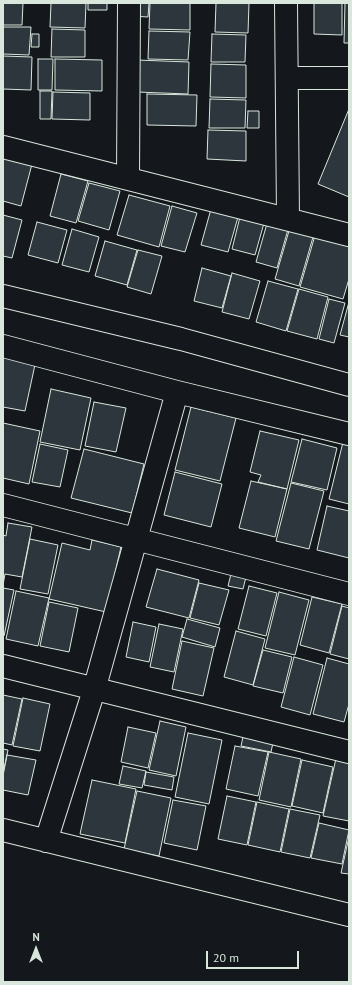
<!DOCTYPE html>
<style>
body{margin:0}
#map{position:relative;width:352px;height:985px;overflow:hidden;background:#14181c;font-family:"PT Sans",sans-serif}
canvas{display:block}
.frame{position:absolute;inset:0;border:4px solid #d8e6dc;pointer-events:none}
.north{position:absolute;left:16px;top:929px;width:40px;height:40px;-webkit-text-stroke:3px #14181c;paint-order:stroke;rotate:0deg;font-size:11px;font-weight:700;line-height:16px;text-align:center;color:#d8e6dc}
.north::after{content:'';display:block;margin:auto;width:14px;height:18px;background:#d8e6dc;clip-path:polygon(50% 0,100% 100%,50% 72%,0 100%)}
.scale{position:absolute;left:206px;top:951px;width:93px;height:18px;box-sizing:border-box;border:2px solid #d8e6dc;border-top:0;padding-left:5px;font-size:12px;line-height:14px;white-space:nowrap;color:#d8e6dc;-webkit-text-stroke:3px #14181c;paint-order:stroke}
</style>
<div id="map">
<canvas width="352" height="985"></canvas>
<div class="frame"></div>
<div class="north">N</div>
<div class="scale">20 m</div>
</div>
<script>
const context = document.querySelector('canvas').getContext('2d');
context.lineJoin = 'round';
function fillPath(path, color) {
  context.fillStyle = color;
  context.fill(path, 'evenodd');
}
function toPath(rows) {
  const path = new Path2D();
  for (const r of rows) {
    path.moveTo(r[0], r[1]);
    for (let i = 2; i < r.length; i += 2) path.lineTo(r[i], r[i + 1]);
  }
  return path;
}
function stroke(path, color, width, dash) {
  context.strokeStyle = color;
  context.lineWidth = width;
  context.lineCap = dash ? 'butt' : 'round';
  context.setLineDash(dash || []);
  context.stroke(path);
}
const building = toPath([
 [3,3,23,3,22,25,3,25,3,3],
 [51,3,86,3,85,28,50,27,51,3],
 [88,3,107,3,107,10,88,10,88,3],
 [132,3,149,3,148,17,131,16,132,3],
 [150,3,190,3,190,30,149,29,150,3],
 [216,3,249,3,248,33,215,32,216,3],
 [314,3,342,3,342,35,314,34,314,3],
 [345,3,349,3,349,43,344,43,345,3],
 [3,27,31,27,29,55,3,54,3,27],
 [52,29,85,30,85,57,51,57,52,29],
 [149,31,190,32,188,60,148,59,149,31],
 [32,34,39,34,39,47,31,47,32,34],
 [212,34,246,35,245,62,211,62,212,34],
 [3,56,32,57,31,90,3,89,3,56],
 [38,59,53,59,52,90,38,90,38,59],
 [55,59,102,60,102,91,55,90,55,59],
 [137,60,189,62,188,94,137,92,137,60],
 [211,64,246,65,246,98,210,97,211,64],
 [40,91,52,91,51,119,40,119,40,91],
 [53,92,90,93,90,120,52,119,53,92],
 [147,94,197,95,196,126,147,125,147,94],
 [210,99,246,100,245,128,209,128,210,99],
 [349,109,349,197,318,184,349,109],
 [248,111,259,111,259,128,247,128,248,111],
 [208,130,246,131,246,161,207,159,208,130],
 [3,156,32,164,21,206,3,201,3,156],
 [61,174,88,181,76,223,50,216,61,174],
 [89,183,120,191,109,230,78,221,89,183],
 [129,195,170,206,159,247,117,235,129,195],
 [172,206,197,213,185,252,161,246,172,206],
 [211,209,238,217,228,252,201,245,211,209],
 [3,215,22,220,12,258,3,256,3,215],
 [240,217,264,223,255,255,232,249,240,217],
 [268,220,289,226,277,268,256,262,268,220],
 [37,222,67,230,58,263,28,255,37,222],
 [291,224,315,230,299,286,275,279,291,224],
 [72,229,99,237,89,272,62,265,72,229],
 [316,232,349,241,349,279,343,299,300,287,316,232],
 [105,241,137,250,127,285,95,276,105,241],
 [138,250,162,256,151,294,127,287,138,250],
 [202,268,231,276,222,308,194,301,202,268],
 [232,273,260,281,249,319,222,312,232,273],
 [268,281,298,289,286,331,256,322,268,281],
 [299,289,328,297,317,339,287,331,299,289],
 [329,299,345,303,334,343,319,339,329,299],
 [349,302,349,337,340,335,349,302],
 [3,353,36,360,25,411,3,407,3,353],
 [51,389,91,398,80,450,40,442,51,389],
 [94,402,126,408,116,452,85,446,94,402],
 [191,407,236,418,220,481,175,470,191,407],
 [3,423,40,431,29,484,3,478,3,423],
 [260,431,299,440,287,489,258,482,261,475,250,472,260,431],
 [344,438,349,439,349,504,329,499,344,438],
 [302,439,337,448,327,490,291,482,302,439],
 [40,444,68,450,60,487,32,482,40,444],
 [84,449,144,464,132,513,71,498,84,449],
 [175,472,222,484,211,527,164,515,175,472],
 [251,481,287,489,275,537,239,528,251,481],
 [291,483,324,491,309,549,276,541,291,483],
 [327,506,349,511,349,558,317,550,327,506],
 [8,523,32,527,22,577,5,574,3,585,3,535,6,536,8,523],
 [30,539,58,545,48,594,20,589,30,539],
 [92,540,121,547,106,612,49,599,62,543,90,550,92,540],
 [157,569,199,580,189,618,146,607,157,569],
 [232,570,247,573,243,589,228,586,232,570],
 [199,583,229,590,219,625,190,618,199,583],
 [249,586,277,593,266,636,238,629,249,586],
 [3,588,14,590,4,636,3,635,3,588],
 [16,591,49,598,38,646,6,639,16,591],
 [279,592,309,600,295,655,265,648,279,592],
 [312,597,342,604,329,653,300,645,312,597],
 [49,602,78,608,69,652,40,646,49,602],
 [342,606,349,608,349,659,330,654,342,606],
 [187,619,220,628,215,647,182,637,187,619],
 [133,622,156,627,149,662,126,657,133,622],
 [159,624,183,629,174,672,150,667,159,624],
 [236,631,265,639,253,685,224,677,236,631],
 [182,641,214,648,203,696,172,689,182,641],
 [263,650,292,657,283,693,253,686,263,650],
 [294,657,323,665,310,715,281,707,294,657],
 [327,658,349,664,349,704,344,722,313,714,327,658],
 [3,695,22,699,12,745,3,743,3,695],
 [23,698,50,704,40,751,13,746,23,698],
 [160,721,186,727,176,776,149,770,160,721],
 [128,727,156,733,148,768,121,762,128,727],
 [244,732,274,738,271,752,241,746,244,732],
 [188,733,222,740,209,804,175,797,188,733],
 [235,746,268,752,258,796,226,789,235,746],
 [3,749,8,750,3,773,3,749],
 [269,752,301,759,291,807,259,800,269,752],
 [337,754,349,756,349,821,323,816,337,754],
 [7,755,36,760,28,795,3,790,3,776,7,755],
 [302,760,333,767,323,813,292,806,302,760],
 [123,766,146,771,142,788,119,784,123,766],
 [146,772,174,777,172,790,144,785,146,772],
 [92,780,136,789,125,843,80,834,92,780],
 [137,791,171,798,159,856,124,849,137,791],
 [227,796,256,802,247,845,218,839,227,796],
 [173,800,206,806,197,850,164,843,173,800],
 [257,802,289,809,280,852,248,845,257,802],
 [290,809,320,815,310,858,281,852,290,809],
 [319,823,349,830,342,864,311,858,319,823],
 [349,837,349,874,341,873,349,837]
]);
fillPath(building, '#2c363c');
stroke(building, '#d8e6dc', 1);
const street = toPath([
 [286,3,288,218],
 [287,78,349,78],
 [3,147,349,235],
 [128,177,129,3],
 [3,296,181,339,349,385],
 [3,346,177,392,349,434],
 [3,505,349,594],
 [3,666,349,752],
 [3,830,349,915],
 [46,841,94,690,177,392]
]);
stroke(street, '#d8e6dc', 24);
stroke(street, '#14181c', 22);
</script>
